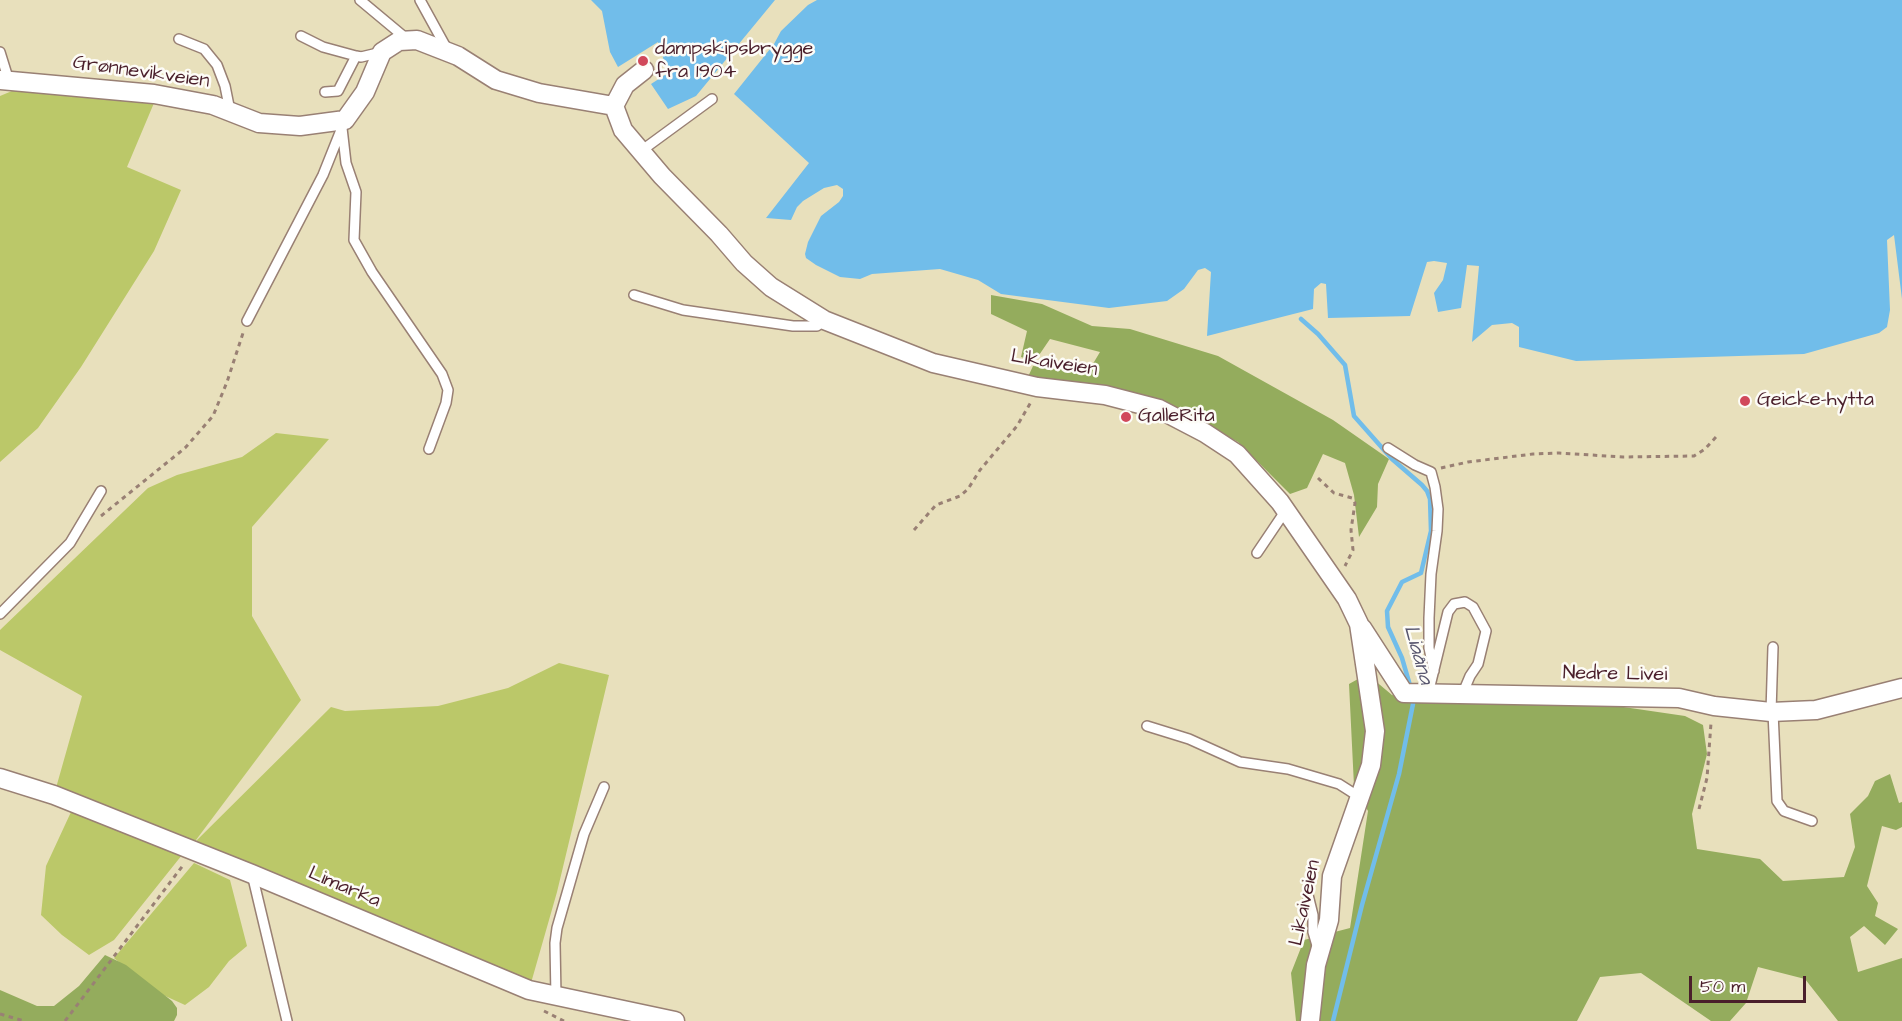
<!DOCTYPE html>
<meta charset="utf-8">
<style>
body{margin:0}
#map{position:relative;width:1902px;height:1021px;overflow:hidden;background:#e8e0bc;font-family:"Architects Daughter",sans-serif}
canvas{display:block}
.scale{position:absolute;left:1689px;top:976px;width:117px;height:27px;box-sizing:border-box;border:3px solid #4a1f2b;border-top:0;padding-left:8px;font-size:18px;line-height:21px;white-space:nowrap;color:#4a1f2b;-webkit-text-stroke:4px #fdfcf7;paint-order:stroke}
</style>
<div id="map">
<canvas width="1902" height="1021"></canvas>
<div class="scale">50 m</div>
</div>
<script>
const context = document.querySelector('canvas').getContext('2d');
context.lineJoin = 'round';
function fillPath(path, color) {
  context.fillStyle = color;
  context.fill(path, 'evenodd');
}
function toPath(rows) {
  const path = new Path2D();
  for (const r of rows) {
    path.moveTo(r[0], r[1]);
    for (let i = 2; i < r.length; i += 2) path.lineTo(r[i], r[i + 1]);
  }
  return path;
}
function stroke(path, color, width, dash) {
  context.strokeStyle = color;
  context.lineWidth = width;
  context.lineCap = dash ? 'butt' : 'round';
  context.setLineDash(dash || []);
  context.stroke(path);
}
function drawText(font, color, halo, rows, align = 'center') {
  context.font = font + ' "Architects Daughter",sans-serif';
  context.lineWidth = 5;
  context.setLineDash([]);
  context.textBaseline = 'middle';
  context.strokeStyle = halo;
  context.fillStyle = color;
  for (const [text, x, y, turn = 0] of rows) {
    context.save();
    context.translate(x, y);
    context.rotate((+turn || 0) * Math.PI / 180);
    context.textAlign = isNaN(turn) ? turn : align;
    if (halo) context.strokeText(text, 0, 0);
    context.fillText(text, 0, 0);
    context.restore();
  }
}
fillPath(toPath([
 [24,86,154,103,127,167,181,190,154,251,81,367,38,428,0,462,0,96],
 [276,433,329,439,252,527,252,616,301,700,193,844,331,707,345,711,438,706,508,688,559,663,609,675,557,892,529,990,54,795,82,696,0,650,0,630,148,488,177,475,242,457],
 [71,812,182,855,114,940,89,955,62,935,41,915,46,866],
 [194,863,230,880,247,946,229,961,209,987,185,1005,152,990,114,958]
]), '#bbc869');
fillPath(toPath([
 [991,295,1042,304,1092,326,1130,329,1218,356,1333,420,1389,459,1378,484,1377,507,1359,537,1354,495,1345,463,1323,454,1307,488,1290,494,1238,442,1178,409,1131,392,1027,379,1033,366,1088,372,1100,352,1050,339,1035,361,1021,357,1027,331,991,314],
 [1367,674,1392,695,1414,699,1603,704,1685,716,1703,725,1707,754,1692,814,1697,849,1760,859,1783,881,1844,877,1855,847,1850,814,1868,796,1875,781,1890,774,1899,803,1902,802,1902,827,1896,830,1882,826,1867,886,1878,903,1875,916,1898,929,1885,945,1864,926,1850,937,1858,972,1902,958,1902,1021,1838,1021,1805,979,1758,967,1746,1003,1730,1021,1711,1021,1641,973,1600,977,1577,1021,1296,1021,1291,973,1304,940,1350,928,1368,811,1354,786,1349,684],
 [105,955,126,965,172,1001,177,1008,177,1015,174,1021,0,1021,0,990,37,1006,54,1006,79,986]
]), '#94ac5d');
fillPath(toPath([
 [591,0,775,0,696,96,668,109,651,84,668,73,658,42,618,67,610,52,602,11],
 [817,0,1902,0,1902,299,1894,235,1887,240,1890,310,1887,327,1879,333,1804,354,1576,361,1519,347,1519,327,1512,323,1492,325,1472,342,1479,266,1467,265,1461,308,1438,312,1434,293,1443,280,1447,263,1434,261,1427,262,1410,316,1328,318,1326,284,1321,283,1314,289,1313,309,1207,336,1211,272,1205,268,1198,270,1184,289,1167,301,1109,308,1001,294,978,280,940,269,872,274,860,279,840,277,816,265,806,258,805,254,808,242,821,216,839,202,843,196,843,189,837,185,824,188,803,201,797,207,791,220,766,218,809,163,734,94,774,44,781,31,808,5]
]), '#71bdea');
stroke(toPath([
 [1301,319,1318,334,1345,365,1354,416,1392,459,1422,485,1427,491,1430,499,1431,531,1421,573,1402,582,1387,611,1388,627,1402,658,1411,689],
 [1333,1021,1362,905,1399,774,1413,704,1412,698]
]), '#71bdea', 4.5);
const service = toPath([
 [360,0,408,40],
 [420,0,448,51],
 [301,36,323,47,356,56,361,57,382,52],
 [179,39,204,49,217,65,225,86,230,111],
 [0,52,9,81],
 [325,92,338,91,356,56],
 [342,128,346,163,356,192,354,240,372,272,442,374,448,390,446,403,429,449],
 [641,151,712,99],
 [634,295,683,310,793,326,817,326,824,320],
 [247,321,323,175,341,130],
 [1388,448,1415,465,1431,472,1435,487,1438,509,1437,531,1431,574,1429,618,1429,648,1434,671],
 [1257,553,1286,510],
 [0,614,70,543,101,491],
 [1428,694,1448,612,1454,604,1465,602,1473,607,1486,631,1478,664,1470,676,1462,695],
 [1771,712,1773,647],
 [1773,712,1777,801,1784,811,1812,821],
 [1147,726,1189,739,1240,762,1288,769,1339,784,1361,798],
 [252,874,287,1021],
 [1308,895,1313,915,1313,932,1318,949],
 [556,997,555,943,557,928,584,834,604,787]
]);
const minor = toPath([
 [644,70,625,85,614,106,623,130,662,176,719,234,744,263,771,287,824,320,933,363,1037,387,1105,395,1159,409,1205,433,1237,454,1280,502,1347,599,1359,624,1375,731,1371,765,1332,876,1329,920,1316,965,1310,1021],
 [0,80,154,94,213,105,259,123,300,126,345,120,365,92,382,52,399,41,417,40,458,56,496,80,539,93,614,106],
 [1362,628,1404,693,1679,698,1714,706,1771,712,1816,710,1902,688],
 [0,778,54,795,252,874,529,990,675,1021]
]);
stroke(service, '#998074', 12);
stroke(minor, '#998074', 21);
stroke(toPath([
 [1441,468,1468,462,1533,454,1559,453,1623,457,1694,456,1705,449,1716,437],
 [1318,478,1334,493,1352,498,1355,503,1351,530,1353,550,1345,566],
 [101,516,185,448,213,416,227,382,244,330],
 [914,530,936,505,960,496,968,489,980,470,1017,426,1031,402],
 [1699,809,1707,778,1711,723],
 [544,1011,564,1021],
 [0,1014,24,1021],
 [65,1021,184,864]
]), '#998074', 3, [4.5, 4.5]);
stroke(service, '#fff', 9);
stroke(minor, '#fff', 18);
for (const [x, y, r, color] of [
 [643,61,6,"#d1495b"],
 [1745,401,6,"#d1495b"],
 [1126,417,6,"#d1495b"]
]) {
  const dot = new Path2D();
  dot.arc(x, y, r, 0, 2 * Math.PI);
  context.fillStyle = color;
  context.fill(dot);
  stroke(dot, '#fdfcf7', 2);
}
drawText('20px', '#4a1f2b', '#fdfcf7', [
 ["dampskipsbrygge",655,50],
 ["fra 1904",655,73],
 ["Geicke-hytta",1757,401],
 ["GalleRita",1138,417]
], 'left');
drawText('20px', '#4a1f2b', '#fdfcf7', [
 ["Grønnevikveien",141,73,8],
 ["Likaiveien",1054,364,9],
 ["Nedre Livei",1615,675,1],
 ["Limarka",344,888,23],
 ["Likaiveien",1306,903,-78]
]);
drawText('italic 21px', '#58566e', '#fdfcf7', [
 ["Liaåna",1417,655,74]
]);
</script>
